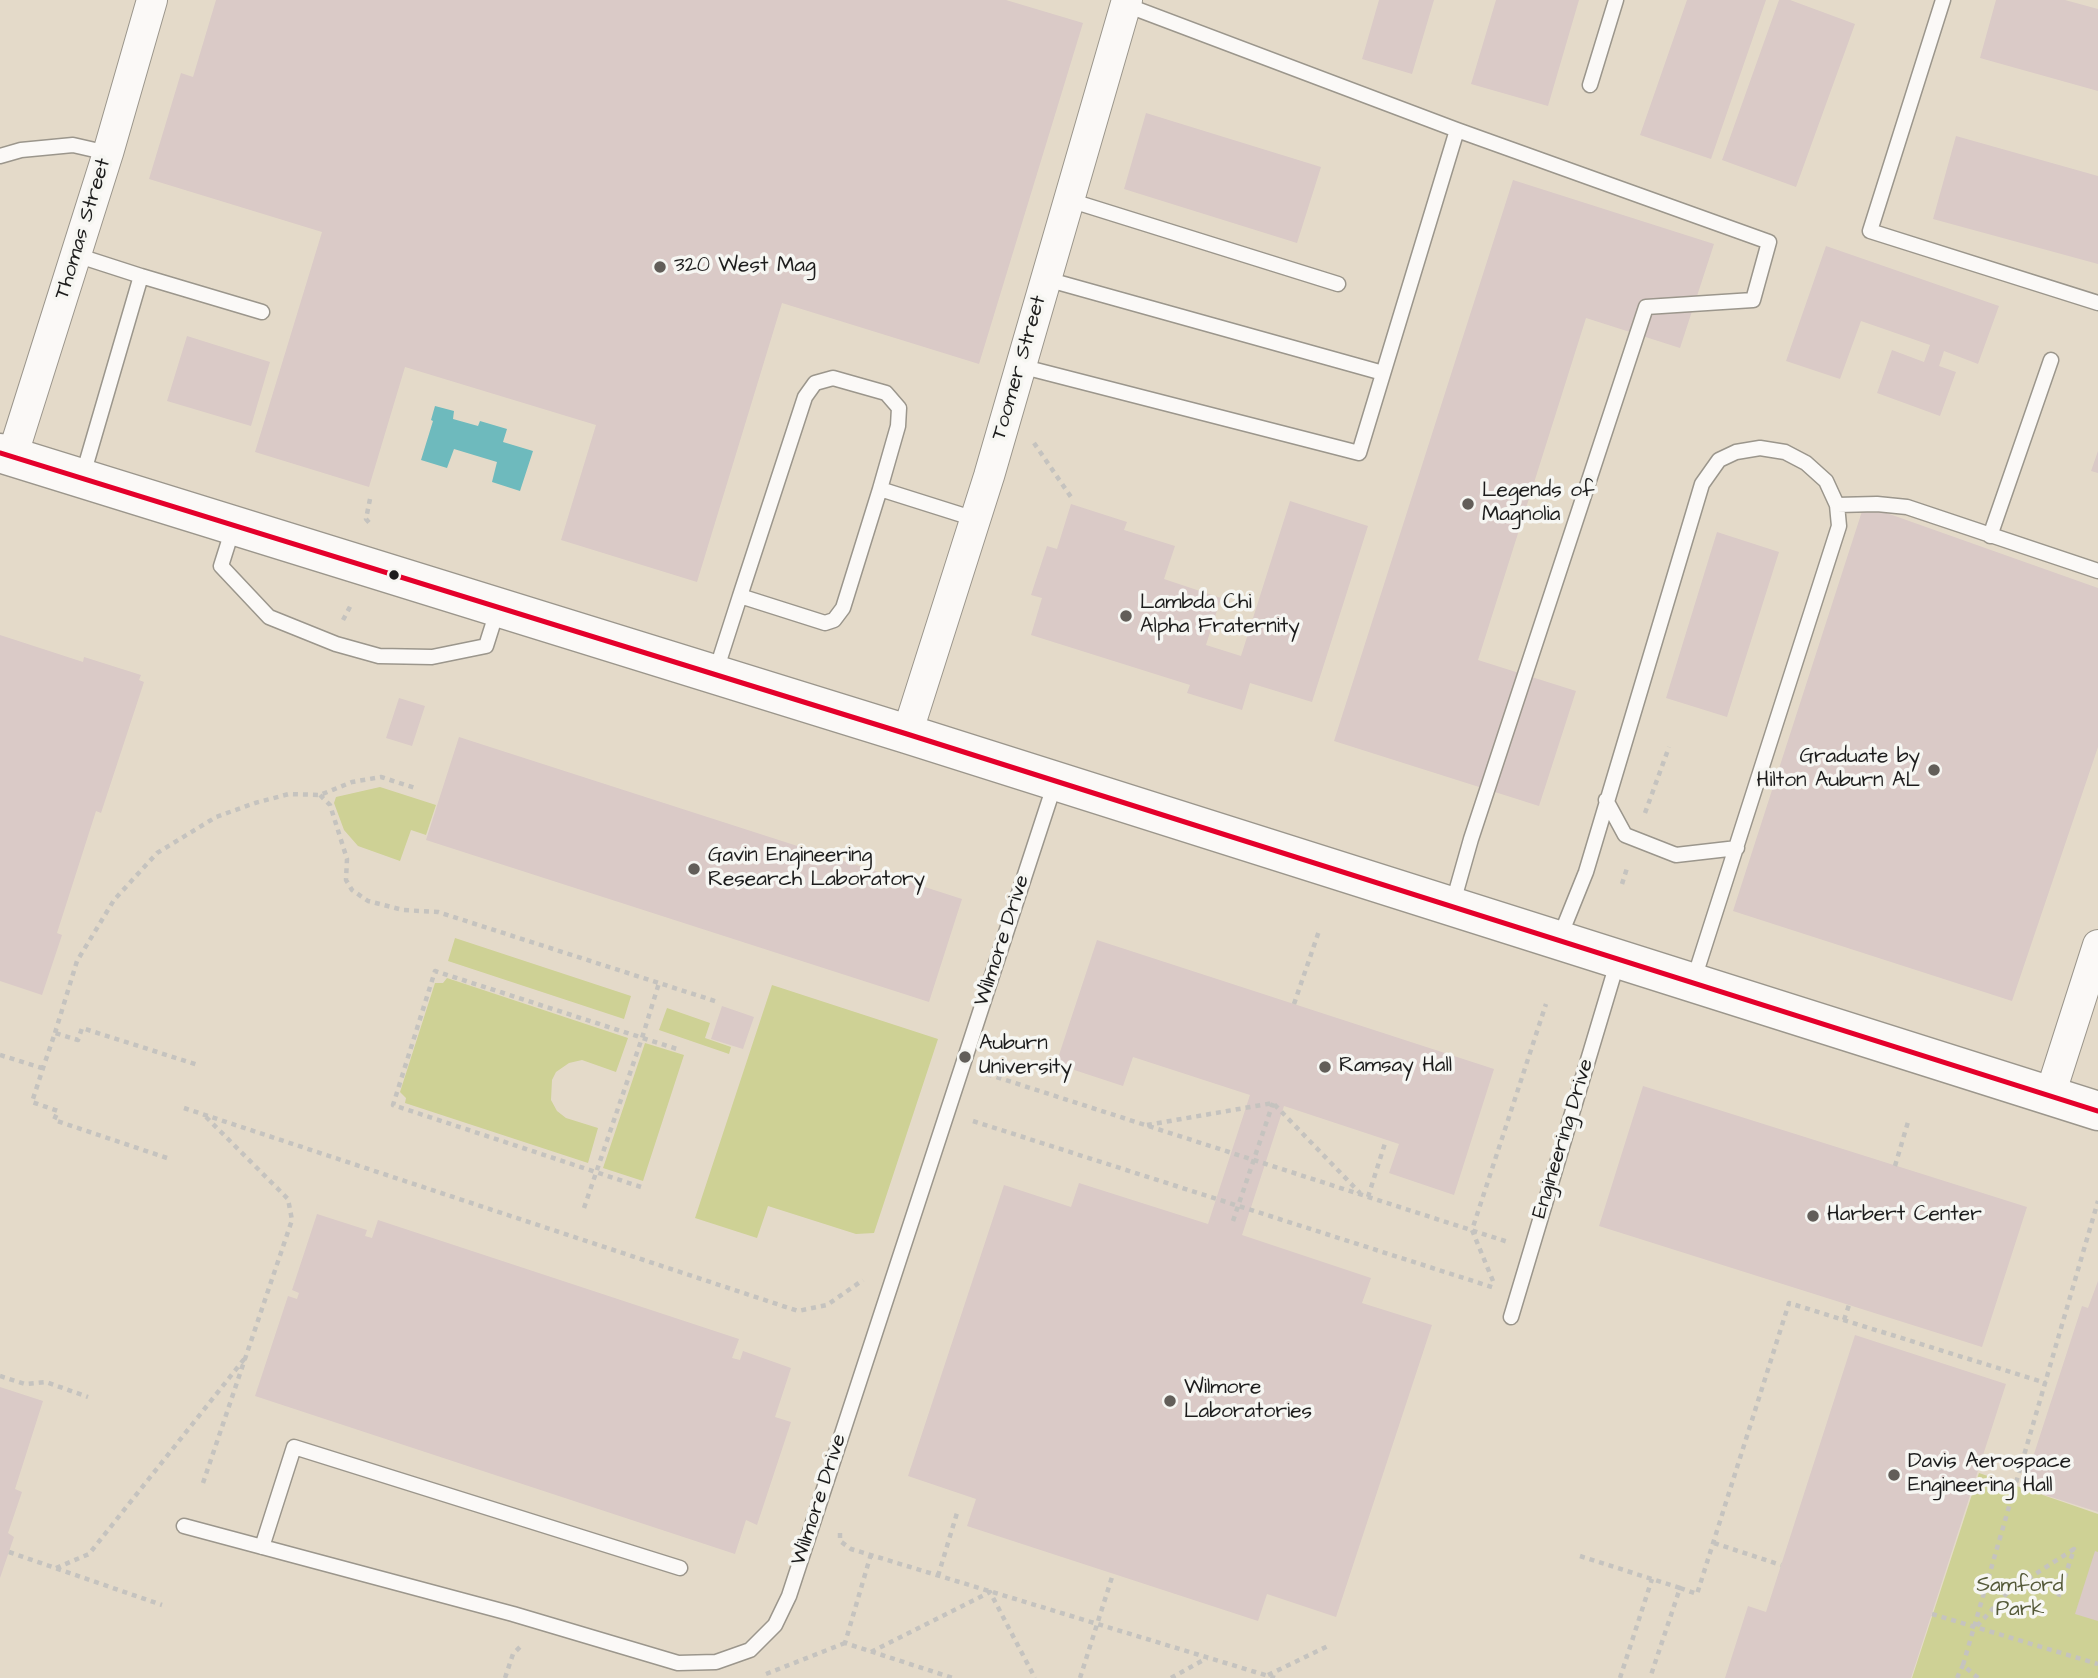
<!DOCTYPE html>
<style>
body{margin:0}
canvas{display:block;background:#e4dac9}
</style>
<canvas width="2098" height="1678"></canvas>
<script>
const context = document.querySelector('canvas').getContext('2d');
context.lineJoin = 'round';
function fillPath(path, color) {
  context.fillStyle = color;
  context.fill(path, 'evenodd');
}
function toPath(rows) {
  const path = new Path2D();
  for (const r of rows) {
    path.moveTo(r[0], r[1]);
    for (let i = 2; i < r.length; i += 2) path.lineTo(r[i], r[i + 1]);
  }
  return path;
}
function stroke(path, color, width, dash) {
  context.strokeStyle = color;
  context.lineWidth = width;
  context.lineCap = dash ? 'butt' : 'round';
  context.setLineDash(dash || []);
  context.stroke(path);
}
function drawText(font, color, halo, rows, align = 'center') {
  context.font = font + ' "Architects Daughter",sans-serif';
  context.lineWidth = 7;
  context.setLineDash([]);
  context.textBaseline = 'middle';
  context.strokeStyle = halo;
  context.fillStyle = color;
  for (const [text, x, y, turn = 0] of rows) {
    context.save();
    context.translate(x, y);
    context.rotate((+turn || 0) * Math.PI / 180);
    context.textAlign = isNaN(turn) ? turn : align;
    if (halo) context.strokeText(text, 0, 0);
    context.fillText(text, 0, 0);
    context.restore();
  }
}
fillPath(toPath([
 [380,787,436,805,426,835,411,830,400,861,358,846,344,830,334,803,336,797],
 [455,938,631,996,624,1019,448,961],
 [447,978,628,1038,616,1072,582,1060,569,1063,556,1072,552,1080,551,1100,557,1111,566,1118,598,1128,588,1163,405,1103,406,1098,400,1092,435,983,443,983],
 [772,985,938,1039,874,1233,856,1234,768,1206,757,1238,695,1218],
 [667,1008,710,1023,705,1038,731,1047,729,1054,659,1030],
 [645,1043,684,1055,643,1181,603,1168],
 [1979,1473,2098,1514,2098,1678,1912,1678]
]), '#ced195');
fillPath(toPath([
 [435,406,454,411,453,419,478,426,480,421,507,429,503,442,533,451,520,491,492,482,497,462,454,449,447,468,421,460,433,421,431,420]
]), '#6ebabd');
fillPath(toPath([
 [216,0,1006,0,1083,23,979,364,782,303,697,582,561,540,596,425,405,367,369,487,255,452,322,232,149,179,181,73,193,77],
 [1379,0,1434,0,1412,74,1362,59],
 [1496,0,1579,0,1548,106,1471,84],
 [1687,0,1766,0,1711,159,1640,135],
 [1779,0,1790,0,1855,24,1796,187,1722,160],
 [1996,0,2065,0,2098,9,2098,91,1980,58],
 [1146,113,1321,167,1297,243,1124,189],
 [1956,136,2098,176,2098,264,1933,219],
 [1513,180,1714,244,1680,348,1586,318,1478,660,1576,691,1539,806,1334,741],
 [1826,246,1999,306,1978,364,1944,351,1939,366,1956,372,1940,416,1877,393,1892,350,1924,362,1930,345,1861,321,1840,379,1786,361],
 [187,336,270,362,251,426,167,401],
 [2098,451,2098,473,2091,471],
 [1290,501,1368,526,1312,702,1250,683,1242,710,1187,693,1190,685,1031,635,1042,598,1031,595,1047,546,1057,549,1071,504,1127,522,1124,530,1175,546,1164,579,1221,598,1206,645,1241,656],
 [1864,505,2098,588,2098,747,2012,1001,1733,911],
 [1717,532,1779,552,1727,717,1666,698],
 [0,635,83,662,84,657,141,675,139,680,144,682,101,813,96,811,57,933,62,935,42,995,0,981],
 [399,698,425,706,412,746,386,738],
 [459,737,962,899,929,1002,426,840],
 [1097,940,1494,1069,1454,1195,1389,1173,1399,1144,1284,1106,1242,1235,1371,1278,1362,1303,1432,1325,1336,1617,1267,1594,1258,1621,967,1526,976,1499,908,1476,1004,1185,1071,1207,1079,1183,1208,1224,1250,1095,1133,1057,1123,1086,1056,1064],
 [722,1006,754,1017,743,1049,711,1039],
 [1643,1086,2027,1207,1982,1347,1599,1226],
 [317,1214,367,1230,365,1236,372,1238,378,1220,739,1339,732,1358,740,1360,743,1351,791,1368,775,1417,791,1422,757,1525,746,1520,735,1554,255,1396,288,1296,297,1299,299,1293,292,1290],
 [2098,1281,2098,1512,2023,1488,2082,1306,2088,1308],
 [1855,1335,2006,1384,1911,1678,1725,1678,1748,1606,1766,1612],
 [0,1387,43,1401,15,1489,22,1492,8,1533,14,1537,0,1578],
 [2095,1551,2098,1552,2098,1621,2075,1614]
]), '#dacac7');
const lane = toPath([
 [1943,0,1870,231,2098,303],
 [1126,5,1457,130,1769,242,1753,300,1646,307,1471,839,1452,906],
 [1590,85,1616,0],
 [0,156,21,150,73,145,108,153],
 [1069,200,1338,284],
 [76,255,141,276],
 [1046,279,1383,373],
 [1020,366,1359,453,1457,130],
 [82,478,141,276,262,312],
 [880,489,898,426,899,408,886,393,833,378,815,383,805,397,740,596,825,623,834,620,843,608,880,489,975,519],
 [1837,505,1877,504,1907,507,2098,571],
 [233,528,221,566,269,617,336,644,379,656,432,657,486,646,498,608],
 [1990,536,2051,360],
 [715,674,740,596],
 [1606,800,1625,835,1676,855,1737,848],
 [1559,939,1586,872,1702,484,1719,460,1736,452,1760,448,1785,452,1806,463,1826,481,1837,505,1839,526,1693,982],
 [1511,1317,1618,960],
 [184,1526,513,1614,678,1663,716,1662,750,1650,775,1625,789,1596,1055,783],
 [262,1547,294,1447,680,1568]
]);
const street = toPath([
 [12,457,108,153,152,0],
 [907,734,989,476,1127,0],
 [2050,1095,2098,945]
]);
const secondary = toPath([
 [0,453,907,734,2098,1111]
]);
stroke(lane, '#9b968c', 17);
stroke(street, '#9b968c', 32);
stroke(secondary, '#9b968c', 41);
stroke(toPath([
 [1034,443,1071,497],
 [370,499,366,519,372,526],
 [343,620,352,603],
 [320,795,330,805,347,859,346,880,352,890,368,901,403,910,438,912,718,1002],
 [1645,813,1669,747],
 [1622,884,1628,865],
 [1294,1004,1319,931],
 [55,1033,77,961,114,900,157,853,216,817,255,803,289,794,320,795,352,782,381,777,418,789],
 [0,1055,42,1068],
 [987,1074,1508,1242],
 [184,1108,798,1311,827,1305,863,1280],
 [973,1121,1495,1288],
 [1147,1125,1273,1103,1360,1193],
 [167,1158,54,1120,58,1111,32,1102,43,1068,55,1033,78,1040,82,1028,198,1065],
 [1895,1166,1908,1122],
 [641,1187,393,1105,435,971,680,1050],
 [1368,1197,1386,1140],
 [584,1208,642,1038,659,983],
 [1233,1221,1273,1103],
 [1493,1281,1472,1230,1546,1004],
 [1844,1320,1849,1305],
 [0,1376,25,1384,46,1382,88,1397],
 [203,1483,292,1220,288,1199,206,1117],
 [840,1533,840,1541,851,1549,1275,1678],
 [1714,1543,1781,1565],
 [9,1552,162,1605],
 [871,1554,845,1643,953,1678],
 [1580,1556,1680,1588,1650,1678],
 [56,1568,89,1554,245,1358],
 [938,1576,957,1513],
 [1680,1588,1697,1594,1789,1303,2046,1383],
 [1932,1614,2098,1664],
 [1977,1626,2009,1591,2074,1549,2058,1598],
 [871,1652,990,1592,1035,1678],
 [766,1674,845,1643],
 [1268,1675,1330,1645],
 [505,1678,513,1654,521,1646],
 [1080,1678,1113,1574],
 [1171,1678,1207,1658],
 [1620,1678,1652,1579],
 [1957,1678,1963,1665],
 [1978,1678,1963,1665,2098,1201]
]), '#c5c3bf', 4.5, [5, 5]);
stroke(lane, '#fbf9f7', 14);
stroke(street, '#fbf9f7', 30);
stroke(secondary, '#fbf9f7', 38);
stroke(toPath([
 [0,453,907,734,2098,1111]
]), '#e4002b', 5);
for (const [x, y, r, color] of [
 [660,267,7,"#625e59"],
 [1468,504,7,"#625e59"],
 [394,575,6,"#1c1c1c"],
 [1126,616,7,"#625e59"],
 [1934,770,7,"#625e59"],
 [694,869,7,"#625e59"],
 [965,1057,7,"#625e59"],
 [1325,1067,7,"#625e59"],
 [1813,1216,7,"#625e59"],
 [1170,1401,7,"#625e59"],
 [1894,1475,7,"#625e59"]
]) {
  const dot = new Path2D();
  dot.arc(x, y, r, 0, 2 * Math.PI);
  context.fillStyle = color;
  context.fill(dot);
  stroke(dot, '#f6f6f2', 2.5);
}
drawText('21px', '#1c1c1c', '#f6f6f2', [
 ["Thomas Street",84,229,-73],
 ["Toomer Street",1020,368,-74],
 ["Wilmore Drive",1003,941,-72],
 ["Engineering Drive",1564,1139,-73],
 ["Wilmore Drive",820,1500,-72]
]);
drawText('21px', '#1c1c1c', '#f6f6f2', [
 ["320 West Mag",674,267],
 ["Legends of",1482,492],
 ["Magnolia",1482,516],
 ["Lambda Chi",1140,604],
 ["Alpha Fraternity",1140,628],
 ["Graduate by",1920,758,"right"],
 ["Hilton Auburn AL",1920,782,"right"],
 ["Gavin Engineering",708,857],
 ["Research Laboratory",708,881],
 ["Auburn",979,1045],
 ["University",979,1069],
 ["Ramsay Hall",1339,1067],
 ["Harbert Center",1827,1216],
 ["Wilmore",1184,1389],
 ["Laboratories",1184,1413],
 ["Davis Aerospace",1908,1463],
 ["Engineering Hall",1908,1487]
], 'left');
drawText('21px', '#545938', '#f6f6f2', [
 ["Samford",2020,1587],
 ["Park",2020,1611]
]);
</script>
